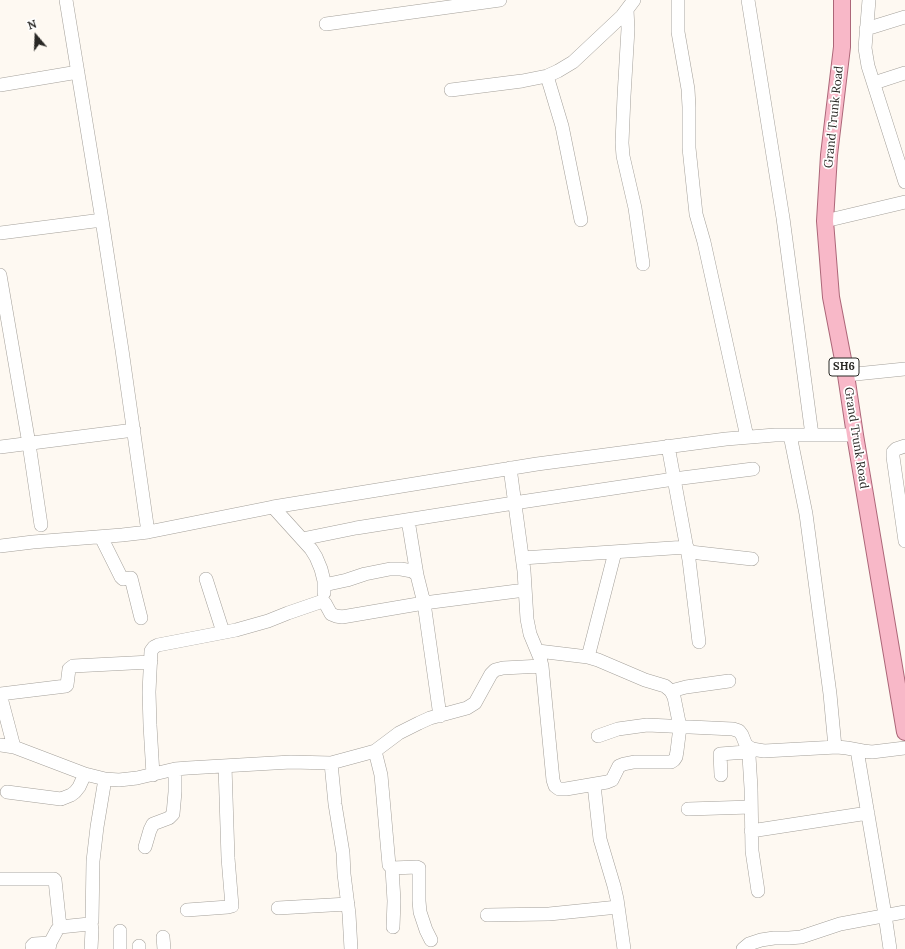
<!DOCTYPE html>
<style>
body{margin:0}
#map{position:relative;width:905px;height:949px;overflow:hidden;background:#fef9f2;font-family:Lora,serif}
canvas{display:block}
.north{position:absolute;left:16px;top:16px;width:40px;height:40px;-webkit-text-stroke:3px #fff;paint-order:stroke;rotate:341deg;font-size:11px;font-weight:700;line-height:16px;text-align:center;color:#292825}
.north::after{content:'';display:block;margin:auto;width:14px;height:18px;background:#292825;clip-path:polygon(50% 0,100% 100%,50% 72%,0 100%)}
</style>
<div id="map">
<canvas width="905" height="949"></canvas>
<div class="north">N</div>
</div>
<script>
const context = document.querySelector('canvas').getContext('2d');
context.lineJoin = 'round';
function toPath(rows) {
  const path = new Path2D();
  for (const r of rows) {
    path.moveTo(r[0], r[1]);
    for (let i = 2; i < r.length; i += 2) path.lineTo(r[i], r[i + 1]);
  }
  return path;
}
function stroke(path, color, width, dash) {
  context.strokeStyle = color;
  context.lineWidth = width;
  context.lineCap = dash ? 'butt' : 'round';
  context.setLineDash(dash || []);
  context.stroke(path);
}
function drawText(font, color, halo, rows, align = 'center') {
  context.font = font + ' Lora,serif';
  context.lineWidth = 3.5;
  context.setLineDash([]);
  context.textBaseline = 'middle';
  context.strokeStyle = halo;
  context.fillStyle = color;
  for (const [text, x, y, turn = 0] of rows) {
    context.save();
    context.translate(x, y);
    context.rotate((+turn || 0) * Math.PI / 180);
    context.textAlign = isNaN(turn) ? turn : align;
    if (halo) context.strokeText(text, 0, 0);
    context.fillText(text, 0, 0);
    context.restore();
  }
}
const minor = toPath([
 [66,0,102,220,122,350,148,532],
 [678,0,678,32,688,89,689,107,689,148,696,214,704,242,747,437],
 [748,0,783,218,812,435],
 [869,0,865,48,868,66,905,182],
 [627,10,628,29,624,96,622,143,623,156,635,208,643,264],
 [326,24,500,0],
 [866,29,905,17],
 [547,76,562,126,581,220],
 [874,83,905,73],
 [0,85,78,72],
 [451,90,522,81,547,76,558,71,573,62,622,16,634,0],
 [825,221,905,202],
 [0,233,102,220],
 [0,275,29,444,41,525],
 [846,375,905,369],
 [790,435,806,514,830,694,835,747],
 [668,446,689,560,699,642],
 [905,446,896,449,893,452,893,457,905,541],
 [0,447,134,430],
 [510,468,524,571,527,619,530,634,540,658,542,666,553,780,555,786,559,789,566,789,607,782,612,780,619,766,624,764,634,762,671,762,674,760,676,757,677,751,680,727,674,697,671,691,665,686,645,680,598,660,588,657,538,651],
 [273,507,311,549,316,557,321,569,324,581,324,593],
 [408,520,417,575],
 [101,537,121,577,123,579,131,578,141,618],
 [302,539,356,528,514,503,674,479,753,469],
 [0,546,33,542,122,535,148,532,273,507,537,464,726,439,775,435,855,435],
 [522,558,687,547,690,552,752,559],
 [206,579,223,632],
 [324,585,347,580,365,574,390,569,401,569,412,571,417,575,424,603,440,716],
 [588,657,615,552],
 [671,691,686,687,729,681],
 [0,694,66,686,67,685,69,669,73,666,151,662],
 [0,694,14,747],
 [598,736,618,729,647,725,733,729,739,731,742,735,746,745,752,749,764,751,837,747,847,748,863,751,872,752,905,748],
 [0,745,14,747,85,774,105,779,119,780,137,778,175,769,188,768,291,762,331,763,368,753,375,751,399,733,419,723,430,718,467,708,475,703,491,674,495,670,503,668,542,666],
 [752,749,749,756,751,788,752,851,758,891],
 [857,750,885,915,890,949],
 [375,751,381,775,389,865,392,868,417,867,419,868,419,901,420,912,426,930,431,940],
 [331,763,335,804,343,853,344,874,349,914,351,949],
 [153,775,150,725,149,692,151,651,154,647,158,645,236,630,268,621,288,613,320,602,325,603,331,614,336,616,342,617,424,603,525,590],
 [721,775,720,754,746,752,749,747],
 [594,785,600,839,614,886,617,899,624,949],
 [7,792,61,799,71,795,75,792,79,787,85,774],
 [688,809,751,807],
 [751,831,868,813],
 [145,847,150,830,153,824,169,818,173,814,175,792,175,769],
 [392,868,394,901,393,927],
 [0,879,54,879,55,880,60,927],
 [278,908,348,904],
 [187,910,228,907,232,906,228,858,225,766],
 [487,915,549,914,618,907],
 [91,923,92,930,91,949],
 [120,931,120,949],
 [163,937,164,949],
 [139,946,139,949],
 [33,949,32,946,34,944,50,943],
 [49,949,50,943,57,930,60,927,89,924,92,921,93,861,97,827,105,779],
 [743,949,749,944,761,940,774,938,789,938,801,937,840,924,905,912]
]);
const major = toPath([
 [842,0,842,47,829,155,825,221,831,297,846,375,855,435,905,732]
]);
stroke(minor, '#a4a09a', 14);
stroke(major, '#ac6678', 18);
stroke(minor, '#fff', 13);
stroke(major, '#f8b8c8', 16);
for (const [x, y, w] of [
 [844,367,30]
]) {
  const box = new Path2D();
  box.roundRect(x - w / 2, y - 9, w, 18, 3);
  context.fillStyle = '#fff';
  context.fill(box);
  stroke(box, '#292825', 1);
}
drawText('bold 11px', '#292825', null, [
 ["SH6",844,367]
]);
drawText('12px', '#292825', '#fff', [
 ["Grand Trunk Road",834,117,-84],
 ["Grand Trunk Road",856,438,81]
]);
</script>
